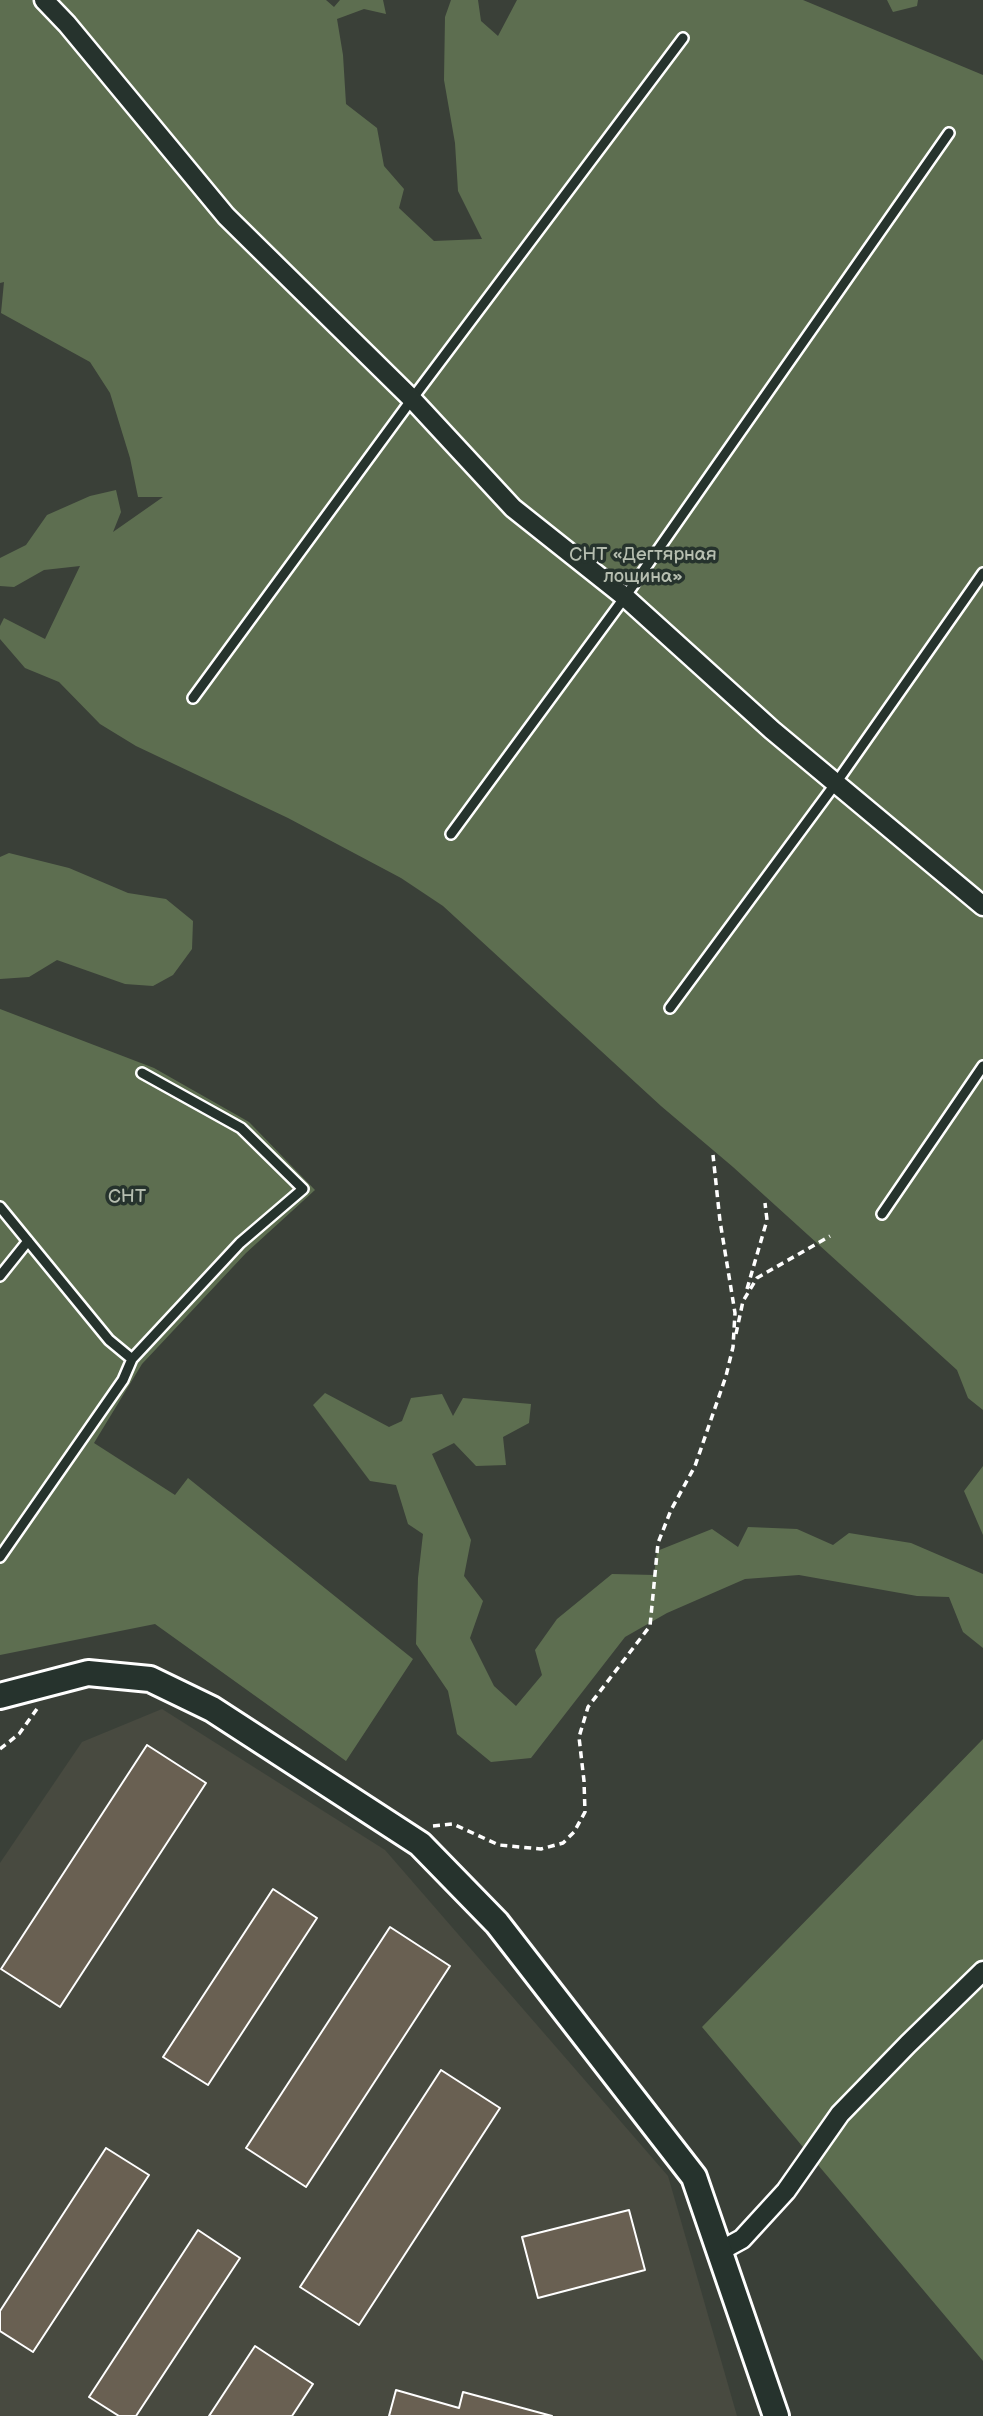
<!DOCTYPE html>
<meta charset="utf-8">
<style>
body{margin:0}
canvas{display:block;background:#3a4038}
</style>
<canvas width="983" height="2416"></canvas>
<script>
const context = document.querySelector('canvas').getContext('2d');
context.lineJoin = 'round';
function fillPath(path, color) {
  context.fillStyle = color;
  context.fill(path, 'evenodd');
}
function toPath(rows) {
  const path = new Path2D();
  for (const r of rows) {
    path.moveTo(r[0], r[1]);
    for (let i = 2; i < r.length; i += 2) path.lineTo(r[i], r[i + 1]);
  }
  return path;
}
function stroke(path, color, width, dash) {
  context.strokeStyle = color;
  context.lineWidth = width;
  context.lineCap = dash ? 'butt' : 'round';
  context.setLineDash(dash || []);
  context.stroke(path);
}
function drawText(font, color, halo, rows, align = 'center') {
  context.font = font + ' "Balsamiq Sans",sans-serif';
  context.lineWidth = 7;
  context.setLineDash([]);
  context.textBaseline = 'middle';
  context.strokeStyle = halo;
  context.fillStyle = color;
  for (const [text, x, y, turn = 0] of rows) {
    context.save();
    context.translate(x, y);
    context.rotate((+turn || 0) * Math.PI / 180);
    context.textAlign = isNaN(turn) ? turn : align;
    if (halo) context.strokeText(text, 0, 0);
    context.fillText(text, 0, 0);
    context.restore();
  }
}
fillPath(toPath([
 [162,1709,385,1850,668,2176,737,2416,0,2416,0,1863,82,1742]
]), '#484a40');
fillPath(toPath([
 [0,0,326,0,334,7,340,0,383,0,386,14,364,9,337,19,343,55,346,104,377,128,384,166,404,189,399,208,434,241,482,239,458,191,455,143,444,80,445,17,451,0,478,0,481,21,498,36,517,0,803,0,983,75,983,1410,968,1398,957,1370,733,1167,661,1106,443,906,401,878,288,818,136,746,100,724,59,682,25,668,0,639,0,626,4,618,45,639,80,566,44,570,14,587,0,586,0,558,26,545,47,515,90,496,116,490,121,512,113,532,163,497,138,497,130,458,110,393,90,362,1,313,4,282,0,283],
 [887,0,918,0,917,6,893,12],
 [9,853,69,868,128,893,166,899,193,921,192,949,173,975,153,986,125,984,57,960,29,977,0,979,0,857],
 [0,1009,154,1068,249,1122,315,1190,246,1253,142,1364,94,1443,175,1495,188,1478,413,1659,346,1761,155,1624,0,1655],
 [325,1393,389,1427,402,1421,411,1398,442,1394,453,1416,463,1398,531,1404,529,1423,503,1437,506,1465,476,1466,454,1443,432,1454,471,1540,464,1576,483,1601,470,1638,494,1686,516,1706,542,1675,535,1650,557,1619,612,1574,654,1575,657,1551,712,1529,738,1547,748,1527,797,1529,833,1545,849,1533,911,1543,983,1574,983,1648,963,1632,949,1597,917,1596,799,1575,745,1579,667,1613,625,1637,531,1758,491,1762,457,1734,448,1691,416,1644,418,1578,423,1534,408,1524,396,1485,370,1481,313,1405],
 [983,1466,983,1535,964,1491],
 [983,1739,983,2361,702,2027]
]), '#5d6e50');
const building = toPath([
 [147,1745,206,1783,60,2007,1,1969,147,1745],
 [273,1889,317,1918,208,2085,163,2057,273,1889],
 [390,1927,450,1966,306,2187,246,2148,390,1927],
 [441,2070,500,2108,359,2325,300,2287,441,2070],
 [106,2148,149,2175,33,2352,0,2331,0,2311,106,2148],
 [629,2210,645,2270,538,2298,522,2237,629,2210],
 [198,2230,240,2258,136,2416,119,2416,89,2397,198,2230],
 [255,2346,313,2384,292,2416,209,2416,255,2346],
 [396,2390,459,2408,463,2392,552,2416,389,2416,396,2390]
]);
fillPath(building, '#696052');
stroke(building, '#fff', 2);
const lane = toPath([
 [193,698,412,399,683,38],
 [451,834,625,597,949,133],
 [670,1008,836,783,983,573],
 [0,1207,109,1340,132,1359],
 [882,1214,983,1066],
 [0,1276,28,1241],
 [0,1557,123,1380,132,1359,240,1243,303,1189,241,1128,142,1073]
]);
const street = toPath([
 [44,0,67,24,226,216,412,399,513,508,625,597,772,730,983,906],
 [720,2251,742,2239,786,2191,840,2114,908,2044,983,1971]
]);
const secondary = toPath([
 [0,1696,88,1673,150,1679,212,1709,420,1844,497,1923,694,2177,776,2416]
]);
stroke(lane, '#fff', 14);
stroke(street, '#fff', 23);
stroke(secondary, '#fff', 30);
stroke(toPath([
 [747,1289,767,1220,765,1203],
 [736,1334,743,1301,757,1278,830,1236],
 [0,1749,19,1734,39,1706],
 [433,1826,453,1824,499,1845,541,1849,563,1843,574,1832,585,1812,584,1781,579,1737,588,1707,650,1626,658,1543,671,1510,695,1466,726,1376,733,1347,735,1313,720,1221,713,1155]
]), '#fff', 3.5, [7, 5]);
stroke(lane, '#26332d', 9);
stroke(street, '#26332d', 18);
stroke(secondary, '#26332d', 24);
drawText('19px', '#b6beb0', '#26332d', [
 ["СНТ «Дегтярная",643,555],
 ["лощина»",643,577],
 ["СНТ",127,1197]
]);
</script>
